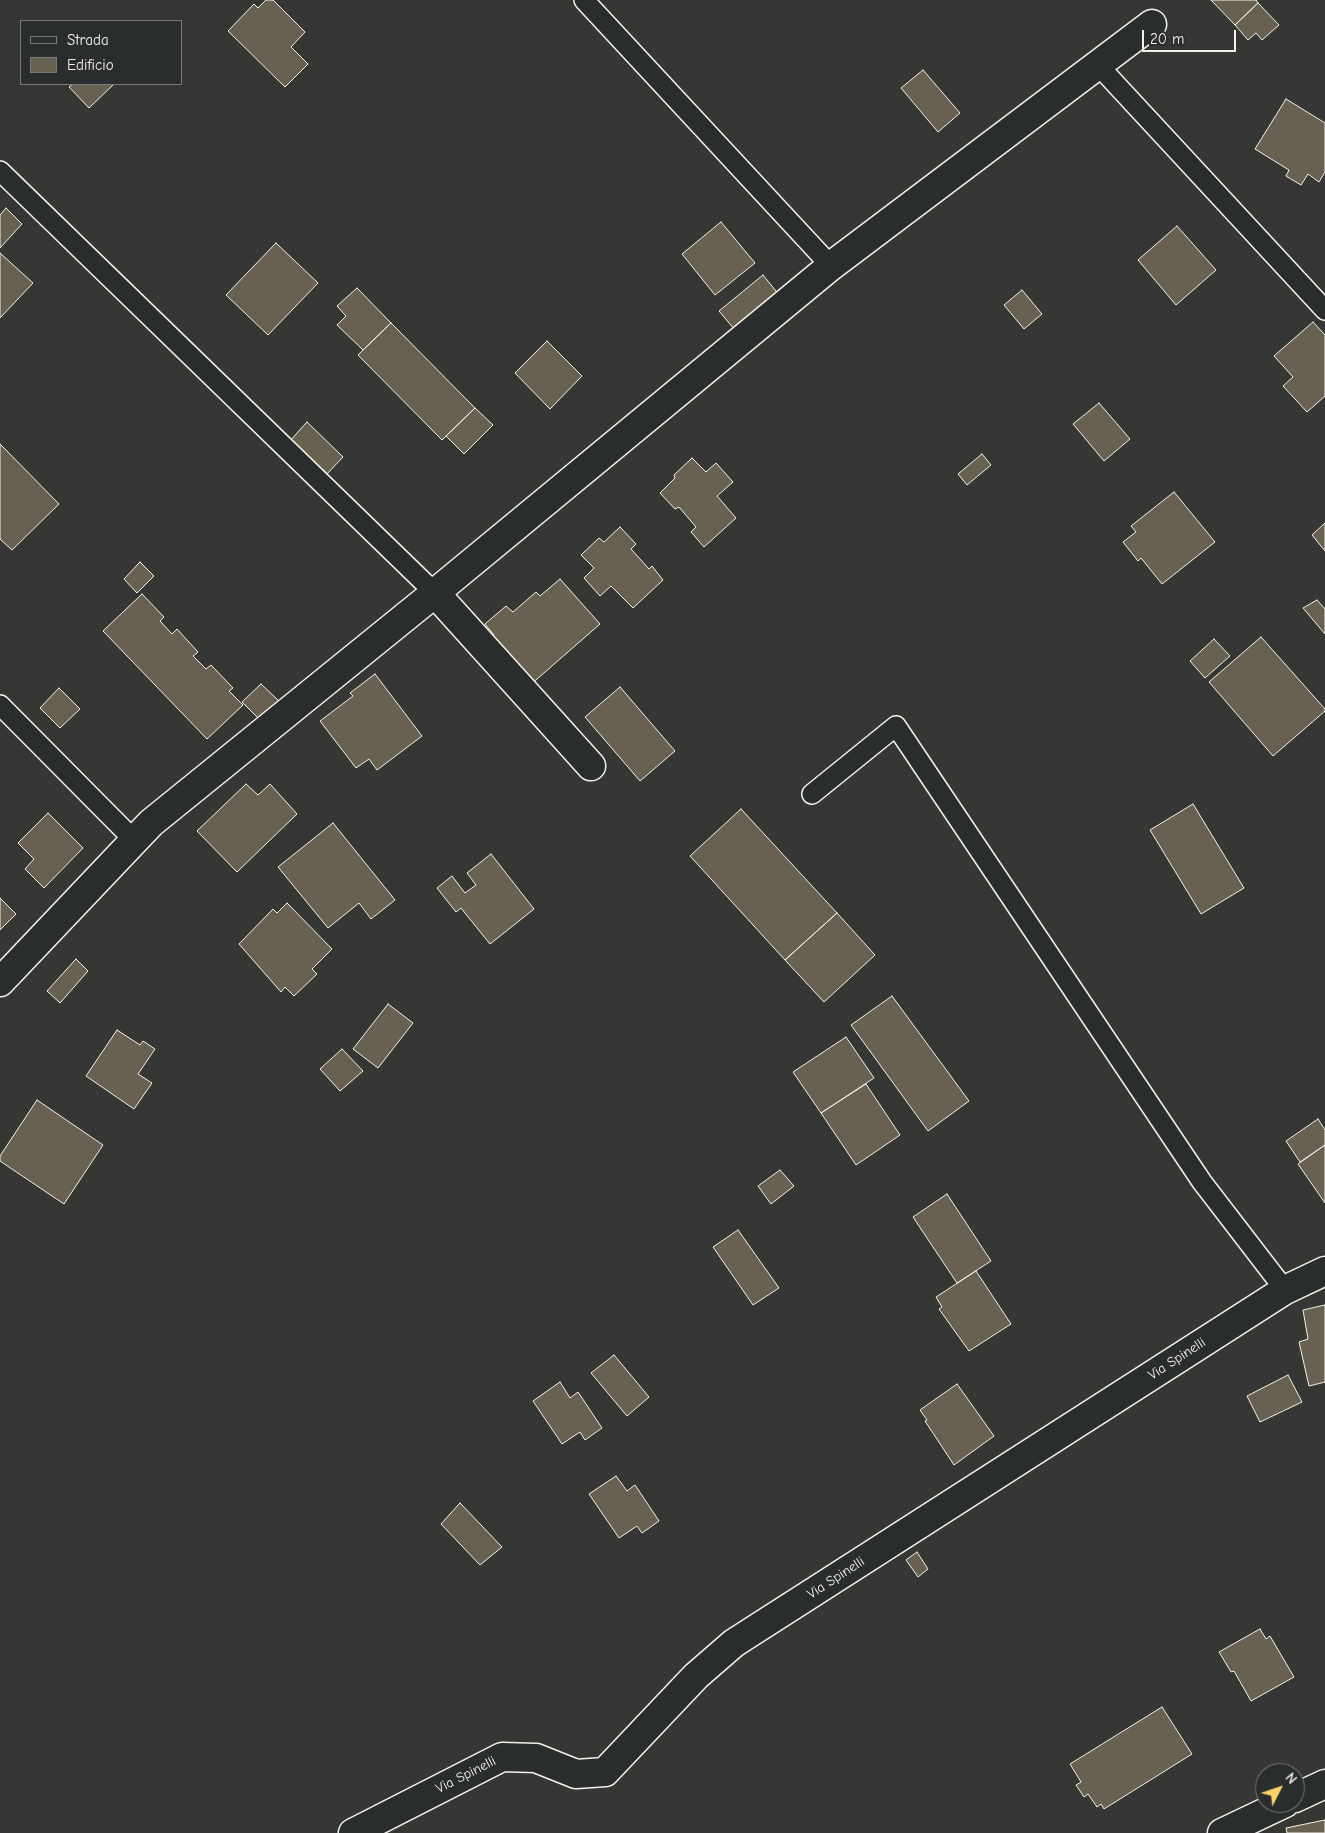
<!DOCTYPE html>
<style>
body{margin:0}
#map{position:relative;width:1325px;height:1833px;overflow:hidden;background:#363735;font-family:"Comic Neue",sans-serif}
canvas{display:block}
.legend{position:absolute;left:20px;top:20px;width:162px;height:65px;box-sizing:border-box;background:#2a2d2e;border:1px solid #7b7b78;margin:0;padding:6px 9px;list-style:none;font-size:15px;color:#f4f1e8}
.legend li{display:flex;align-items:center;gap:10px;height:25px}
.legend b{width:25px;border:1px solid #7b7b78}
.north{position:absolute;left:1255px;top:1763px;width:50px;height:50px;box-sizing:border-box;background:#2a2d2e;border:1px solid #7b7b78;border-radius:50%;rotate:49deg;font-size:14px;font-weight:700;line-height:20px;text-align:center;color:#f4f1e8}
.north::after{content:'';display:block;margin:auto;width:18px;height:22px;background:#ffd166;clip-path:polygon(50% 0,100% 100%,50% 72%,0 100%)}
.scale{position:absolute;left:1142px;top:30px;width:94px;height:22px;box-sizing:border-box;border:2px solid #f4f1e8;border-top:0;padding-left:6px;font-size:15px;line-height:18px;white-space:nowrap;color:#f4f1e8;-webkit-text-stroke:4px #2a2d2e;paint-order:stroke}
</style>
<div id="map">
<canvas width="1325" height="1833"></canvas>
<ul class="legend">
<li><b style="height:6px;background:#2a2d2e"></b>Strada</li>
<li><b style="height:14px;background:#686151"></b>Edificio</li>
</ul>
<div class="north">N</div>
<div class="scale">20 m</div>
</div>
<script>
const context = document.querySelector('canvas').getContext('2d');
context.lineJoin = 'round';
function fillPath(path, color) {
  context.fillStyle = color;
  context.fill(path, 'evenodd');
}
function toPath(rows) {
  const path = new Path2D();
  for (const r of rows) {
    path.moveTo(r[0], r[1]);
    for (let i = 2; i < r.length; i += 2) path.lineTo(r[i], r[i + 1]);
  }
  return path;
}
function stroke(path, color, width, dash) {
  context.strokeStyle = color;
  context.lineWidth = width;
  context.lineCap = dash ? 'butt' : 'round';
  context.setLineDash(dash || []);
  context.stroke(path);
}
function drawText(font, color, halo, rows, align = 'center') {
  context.font = font + ' "Comic Neue",sans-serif';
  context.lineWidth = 4;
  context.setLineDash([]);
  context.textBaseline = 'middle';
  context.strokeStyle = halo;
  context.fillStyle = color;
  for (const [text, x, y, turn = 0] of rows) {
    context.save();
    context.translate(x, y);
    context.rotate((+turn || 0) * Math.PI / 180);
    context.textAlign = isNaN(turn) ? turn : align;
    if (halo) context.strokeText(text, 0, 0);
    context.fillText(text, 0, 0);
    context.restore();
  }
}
const building = toPath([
 [266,0,273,0,305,32,291,47,308,64,285,87,228,31,254,4,258,8,266,0],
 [1211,0,1256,0,1258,3,1235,25,1211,0],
 [1258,3,1279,25,1262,40,1256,33,1248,40,1235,25,1258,3],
 [923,70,960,113,938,132,901,88,923,70],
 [73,84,114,84,89,108,69,87,73,84],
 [1286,99,1325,123,1325,172,1319,182,1308,174,1301,185,1286,176,1289,170,1255,149,1286,99],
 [6,208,22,224,0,248,0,215,6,208],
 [721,222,755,263,715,295,682,254,721,222],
 [1177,226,1216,270,1176,305,1138,260,1177,226],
 [276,243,318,283,268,335,226,295,276,243],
 [0,253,33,283,0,318,0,253],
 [763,275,784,301,740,336,719,311,763,275],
 [357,288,391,323,363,350,337,325,346,316,337,306,357,288],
 [1022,290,1042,314,1024,329,1004,305,1022,290],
 [1313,322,1325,335,1325,396,1307,412,1283,386,1293,377,1274,356,1313,322],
 [391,323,475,408,442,440,358,355,391,323],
 [547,341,582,376,550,409,515,373,547,341],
 [1099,403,1130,439,1104,461,1073,424,1099,403],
 [475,408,493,425,464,454,446,436,475,408],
 [307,422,343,457,325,476,289,442,307,422],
 [0,444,59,504,12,550,0,539,0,444],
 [982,454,991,465,967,485,958,474,982,454],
 [692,458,706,472,716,463,733,482,717,496,736,518,704,547,691,532,696,527,679,507,675,509,660,493,675,478,674,475,692,458],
 [1174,492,1215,542,1162,584,1141,558,1138,561,1123,542,1136,532,1131,526,1174,492],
 [1325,523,1325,551,1312,535,1325,523],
 [620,527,636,544,631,549,649,569,652,566,663,580,633,608,611,586,600,596,584,578,594,568,581,555,599,538,604,542,620,527],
 [140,562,154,576,137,593,124,579,140,562],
 [560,579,600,624,529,686,489,640,494,635,485,624,506,606,513,612,536,592,540,596,560,579],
 [142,594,164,617,160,621,172,634,177,629,198,652,193,656,206,669,211,665,233,688,229,691,243,705,207,739,103,631,142,594],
 [1317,600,1325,609,1325,634,1303,608,1317,600],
 [1261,637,1325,709,1325,711,1273,756,1209,682,1261,637],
 [1214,639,1230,656,1205,678,1190,661,1214,639],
 [375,674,422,736,377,770,369,759,356,768,320,721,353,696,350,693,375,674],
 [261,684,279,701,260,720,242,702,261,684],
 [620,687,675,751,640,781,585,717,620,687],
 [59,688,80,709,60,728,40,708,59,688],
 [246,784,258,795,270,784,297,814,237,872,197,831,246,784],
 [1193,804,1244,888,1201,914,1150,830,1193,804],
 [741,809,837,913,785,960,690,856,741,809],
 [48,813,83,848,44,888,25,869,34,859,18,843,48,813],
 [333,823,395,900,371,919,359,903,328,928,278,867,333,823],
 [491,854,534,909,490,944,461,908,456,912,437,888,452,876,465,893,476,885,467,873,491,854],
 [0,898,16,914,0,930,0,898],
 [287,903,332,949,312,969,317,974,294,996,285,987,281,992,239,944,273,909,277,913,287,903],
 [837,913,875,955,824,1002,785,960,837,913],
 [76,959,88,971,60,1003,47,991,76,959],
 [892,996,969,1101,928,1131,851,1025,892,996],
 [388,1004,413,1023,378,1068,353,1049,388,1004],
 [117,1030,140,1045,143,1041,155,1049,138,1074,152,1083,134,1109,86,1076,117,1030],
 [846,1037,874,1078,821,1113,793,1072,846,1037],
 [342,1049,363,1071,340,1091,320,1069,342,1049],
 [866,1084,900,1135,856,1165,821,1113,866,1084],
 [37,1100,103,1145,64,1204,0,1161,0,1156,37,1100],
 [1318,1119,1325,1130,1325,1145,1300,1162,1286,1141,1318,1119],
 [1325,1145,1325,1203,1298,1164,1325,1145],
 [780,1170,794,1186,771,1204,758,1186,780,1170],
 [947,1194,991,1261,957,1283,913,1217,947,1194],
 [738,1230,779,1288,753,1305,713,1247,738,1230],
 [976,1271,1011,1324,969,1351,939,1309,942,1307,936,1297,976,1271],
 [1325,1305,1325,1382,1309,1386,1299,1342,1308,1339,1303,1310,1325,1305],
 [614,1355,649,1397,627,1416,591,1373,614,1355],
 [1288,1375,1302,1402,1260,1422,1247,1396,1288,1375],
 [560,1382,570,1398,578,1392,602,1428,585,1440,580,1432,562,1444,533,1401,560,1382],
 [957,1384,994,1436,954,1465,925,1421,927,1420,920,1410,957,1384],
 [616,1476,627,1491,635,1485,659,1521,642,1533,637,1526,619,1538,589,1494,616,1476],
 [460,1503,502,1547,480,1565,441,1524,460,1503],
 [917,1552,928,1569,918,1577,906,1560,917,1552],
 [1260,1629,1266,1639,1270,1636,1294,1677,1251,1701,1234,1671,1231,1672,1219,1652,1260,1629],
 [1162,1707,1192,1754,1104,1809,1101,1804,1097,1807,1088,1794,1084,1797,1076,1785,1081,1782,1070,1764,1162,1707],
 [1325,1820,1325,1833,1287,1833,1286,1828,1325,1820]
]);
fillPath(building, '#686151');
stroke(building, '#f4f1e8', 1);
const service = toPath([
 [584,0,831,266],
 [1098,65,1325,310],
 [0,171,435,593],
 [0,705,134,840],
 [812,794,896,726,1202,1182,1285,1290]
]);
const minor = toPath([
 [435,593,591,766],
 [0,982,151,823,441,588,831,266,1152,24],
 [1295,1798,1325,1784],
 [353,1833,502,1757,536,1758,576,1774,605,1772,696,1676,734,1643,1285,1290,1325,1271],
 [1222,1833,1285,1803]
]);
stroke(service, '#f4f1e8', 22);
stroke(minor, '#f4f1e8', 31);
stroke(service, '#2a2d2e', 19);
stroke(minor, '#2a2d2e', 28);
drawText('14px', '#f4f1e8', '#2a2d2e', [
 ["Via Spinelli",1177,1359,-33],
 ["Via Spinelli",836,1578,-33],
 ["Via Spinelli",466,1775,-27]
]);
</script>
